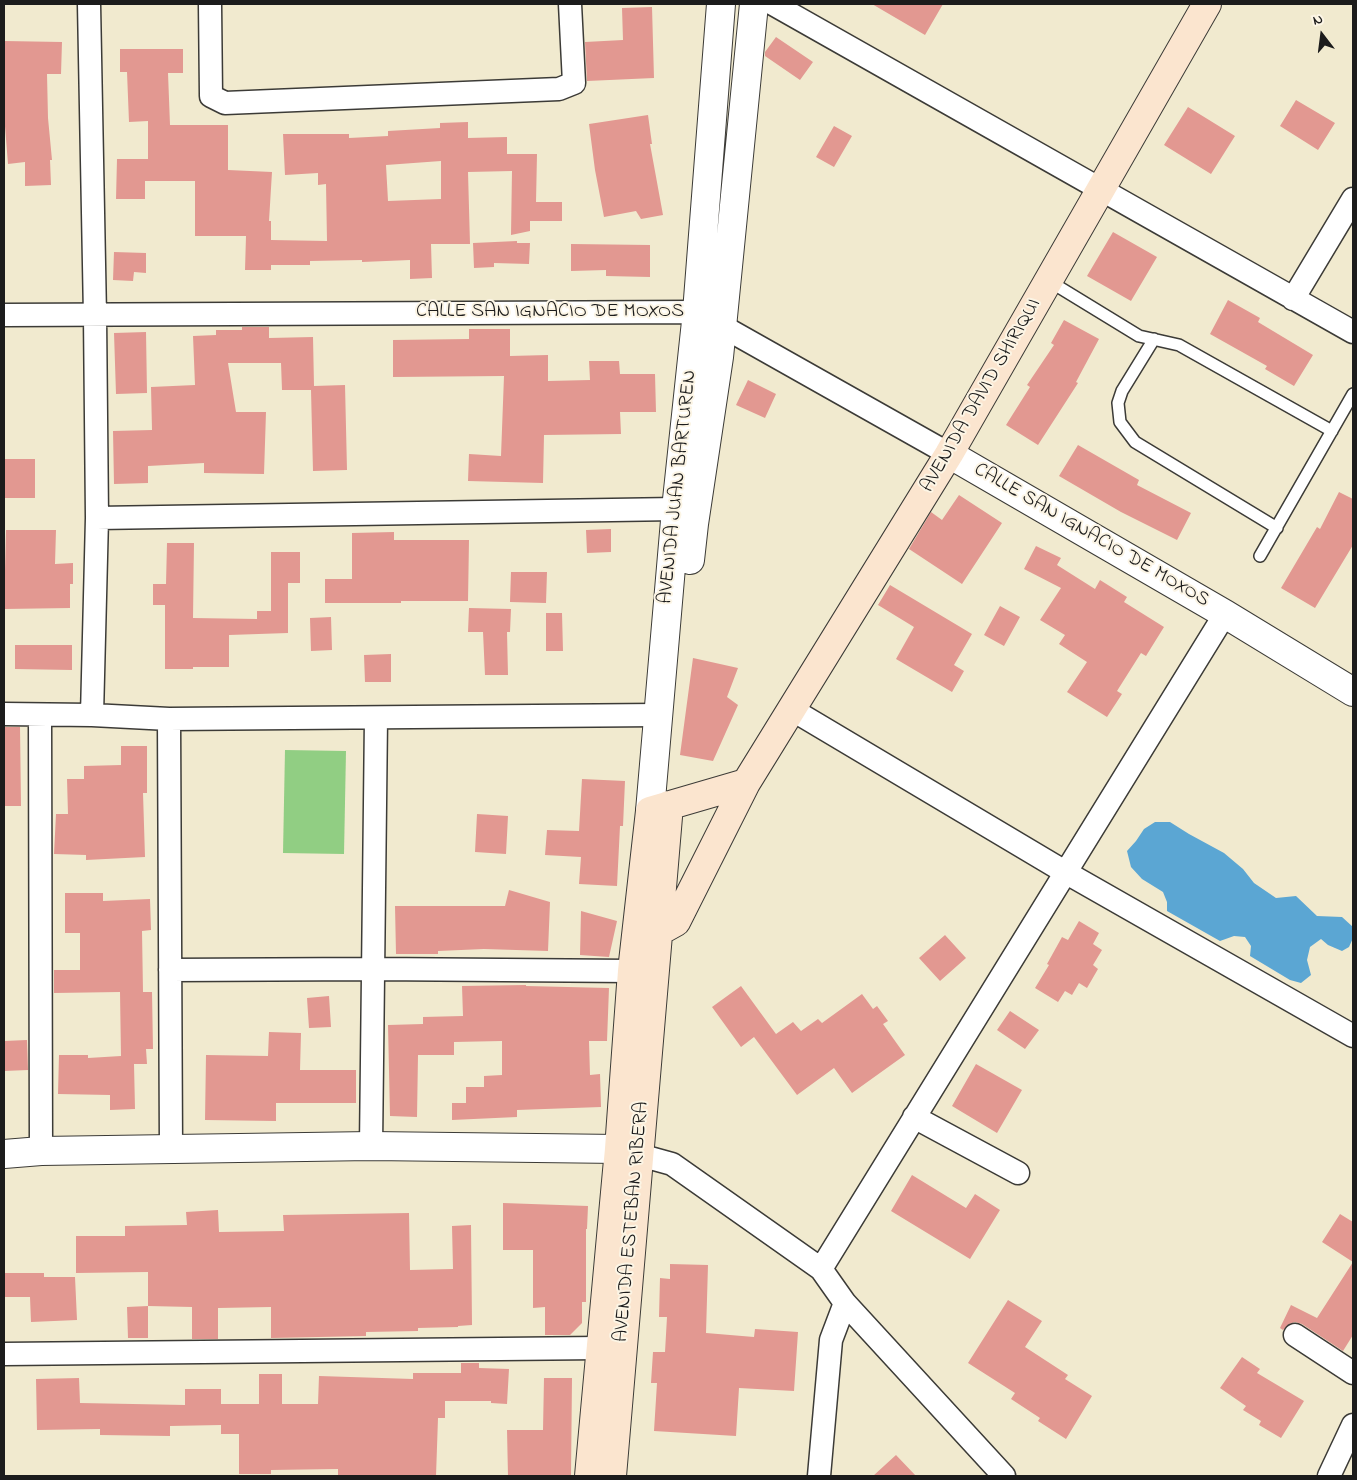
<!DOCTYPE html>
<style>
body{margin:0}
#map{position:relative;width:1357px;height:1480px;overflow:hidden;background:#f1eacf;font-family:"Indie Flower",sans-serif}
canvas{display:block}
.frame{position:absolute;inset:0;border:5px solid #1c1c1c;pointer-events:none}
.north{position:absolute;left:1297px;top:10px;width:50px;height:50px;-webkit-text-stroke:4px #fcf5e5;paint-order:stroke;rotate:345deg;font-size:14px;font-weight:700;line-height:20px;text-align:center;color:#1c1c1c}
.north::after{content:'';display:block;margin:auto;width:18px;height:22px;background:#1c1c1c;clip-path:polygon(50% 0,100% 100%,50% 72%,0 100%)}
</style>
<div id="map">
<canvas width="1357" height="1480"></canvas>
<div class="frame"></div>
<div class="north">N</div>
</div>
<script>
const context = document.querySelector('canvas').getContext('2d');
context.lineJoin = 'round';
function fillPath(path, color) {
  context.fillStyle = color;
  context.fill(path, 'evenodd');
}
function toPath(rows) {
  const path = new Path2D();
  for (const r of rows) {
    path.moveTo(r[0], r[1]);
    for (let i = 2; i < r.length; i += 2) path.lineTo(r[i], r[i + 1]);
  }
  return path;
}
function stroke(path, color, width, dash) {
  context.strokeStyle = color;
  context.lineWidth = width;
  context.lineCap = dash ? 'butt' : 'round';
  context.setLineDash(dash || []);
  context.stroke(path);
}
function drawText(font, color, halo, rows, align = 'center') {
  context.font = font + ' "Indie Flower",sans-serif';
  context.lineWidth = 4;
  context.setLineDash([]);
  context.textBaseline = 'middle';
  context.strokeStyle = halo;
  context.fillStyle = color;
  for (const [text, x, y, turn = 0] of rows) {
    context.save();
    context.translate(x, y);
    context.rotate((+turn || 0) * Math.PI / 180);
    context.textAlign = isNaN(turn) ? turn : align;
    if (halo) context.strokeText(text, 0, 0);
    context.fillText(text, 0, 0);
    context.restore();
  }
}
fillPath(toPath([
 [285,750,346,751,344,854,283,853]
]), '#91ce83');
fillPath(toPath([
 [1155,822,1170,822,1189,834,1224,853,1243,869,1254,883,1276,898,1296,896,1317,916,1342,917,1353,927,1353,938,1349,947,1342,951,1328,945,1321,939,1310,947,1307,960,1311,975,1301,983,1290,980,1250,956,1251,946,1245,937,1234,936,1220,941,1167,911,1167,902,1163,892,1142,879,1131,867,1127,851,1136,841,1144,829]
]), '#5ba6d3');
fillPath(toPath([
 [872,4,943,4,925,35],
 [652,7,654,78,587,81,585,42,623,40,622,8],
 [776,37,813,62,800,80,765,56,765,52],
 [4,41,62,42,61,74,47,74,48,118,52,160,50,160,51,185,25,186,25,162,8,164,4,114],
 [120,49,183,49,183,73,168,73,170,125,228,125,228,170,272,172,269,221,271,221,271,240,327,241,326,184,318,185,318,173,285,175,283,134,349,134,349,138,388,136,388,131,440,128,440,123,468,122,468,138,507,137,507,154,537,154,536,202,562,202,562,221,530,221,530,231,511,235,512,171,468,172,470,244,431,244,432,278,410,279,410,260,362,262,362,260,310,261,310,265,271,265,271,270,245,270,246,236,195,236,195,181,145,181,145,199,116,199,117,159,148,159,148,121,129,122,127,72,120,72],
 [441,161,441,199,388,201,386,165],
 [1296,100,1335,123,1318,150,1280,126],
 [1188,107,1235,136,1211,174,1164,145],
 [648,115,652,144,650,144,663,215,641,219,636,211,604,217,595,170,589,124],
 [834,126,852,136,834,167,816,157],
 [1113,232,1157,257,1131,301,1087,276],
 [517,241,517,243,530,243,529,264,494,263,494,267,474,268,473,243],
 [571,244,650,245,650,277,606,276,606,270,571,271],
 [114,252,146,253,146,273,134,272,133,281,113,280],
 [1228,300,1260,318,1258,322,1313,355,1294,386,1265,369,1267,366,1210,334],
 [1064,320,1099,339,1076,382,1078,383,1038,445,1006,425,1030,387,1027,385,1054,345,1051,343],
 [242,327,269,327,269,338,313,337,314,386,345,385,347,470,313,471,311,390,282,390,281,363,228,363,236,412,266,412,264,474,204,473,204,463,148,466,148,483,114,484,113,431,152,430,151,387,195,385,193,336,216,335,216,330,242,330],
 [469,329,510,329,510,356,548,355,548,381,590,380,589,361,619,361,620,374,655,374,656,412,620,412,621,434,544,435,543,483,468,481,469,454,501,456,504,376,393,377,393,340,469,339],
 [146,332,147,393,116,394,114,333],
 [748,380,776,394,765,418,736,405],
 [1078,445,1139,480,1137,485,1191,513,1177,540,1121,512,1059,476],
 [4,459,35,459,35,498,4,498],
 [1339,492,1353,499,1353,545,1315,608,1281,588,1317,527,1320,529],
 [959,495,1002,523,962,584,909,549,931,512,942,520],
 [611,529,611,552,587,553,586,530],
 [6,530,56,530,55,564,73,563,73,584,70,584,70,608,4,609],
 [394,532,394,540,469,540,468,601,401,601,401,603,325,603,325,579,352,579,352,533],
 [167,543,194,543,193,618,257,619,257,611,271,611,271,552,300,552,300,583,288,583,288,633,229,635,229,667,193,667,193,669,165,669,165,605,153,605,153,584,166,584],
 [1036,546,1061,558,1057,565,1095,589,1100,580,1127,597,1124,602,1164,627,1146,656,1141,653,1117,691,1122,694,1107,717,1067,692,1087,662,1059,644,1065,635,1040,620,1061,588,1024,569],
 [511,572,547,572,546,603,510,602],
 [890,585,972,634,954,665,964,671,952,692,896,659,914,627,878,605],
 [1000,606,1020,617,1004,646,984,635],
 [469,608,511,609,510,632,507,632,508,675,485,675,483,632,468,632],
 [546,613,562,613,563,651,546,651],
 [331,617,332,650,311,651,310,618],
 [15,645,72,645,72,670,15,669],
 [391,654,391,682,365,682,364,655],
 [693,658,738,668,727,697,738,705,713,761,680,755],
 [4,727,20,727,21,806,4,806],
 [121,746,147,746,147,793,143,793,145,857,86,860,86,855,54,854,56,814,68,814,67,779,84,779,84,766,121,765],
 [582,779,625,781,623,826,620,826,617,886,579,884,581,857,545,855,547,830,579,831],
 [477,814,508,816,506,854,475,852],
 [509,890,550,902,548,951,484,949,438,951,438,954,396,954,395,906,505,906],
 [65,893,103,893,103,901,150,899,151,930,142,931,143,992,152,992,153,1049,146,1049,147,1064,134,1064,135,1109,110,1110,110,1095,58,1094,59,1055,88,1055,88,1058,121,1056,120,992,54,993,54,970,80,970,80,933,65,933],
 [581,911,617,921,609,957,580,955],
 [1079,921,1099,933,1093,944,1102,950,1093,965,1098,969,1087,988,1079,983,1072,995,1065,991,1058,1002,1035,988,1049,965,1047,964,1062,937,1068,940],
 [945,935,966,958,940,981,919,958],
 [526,985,526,986,609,988,607,1041,589,1041,590,1075,600,1074,601,1107,517,1110,517,1117,452,1120,452,1103,466,1103,466,1087,484,1087,484,1076,502,1075,502,1041,454,1042,454,1055,418,1055,417,1117,390,1116,388,1025,423,1024,423,1017,463,1016,462,986],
 [741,986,776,1034,793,1022,801,1031,818,1019,822,1023,862,994,873,1009,877,1006,888,1021,883,1024,905,1055,852,1093,834,1068,797,1095,754,1037,741,1047,712,1007],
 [329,996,331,1027,309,1028,307,998],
 [1010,1011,1039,1030,1025,1049,997,1030],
 [269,1032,301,1033,300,1070,356,1070,356,1103,276,1103,276,1121,205,1120,206,1055,268,1056],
 [27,1040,28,1070,4,1071,4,1041],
 [976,1064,1022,1090,997,1133,952,1106],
 [912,1175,966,1208,975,1194,1000,1210,970,1259,891,1211],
 [503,1203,588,1206,587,1229,586,1229,586,1302,582,1302,582,1323,570,1335,545,1335,545,1307,533,1308,533,1250,503,1250],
 [218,1210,219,1232,284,1231,283,1215,409,1213,410,1270,453,1269,452,1226,471,1225,472,1325,458,1326,458,1327,418,1328,418,1331,366,1332,366,1336,271,1338,271,1307,218,1308,218,1339,192,1339,192,1307,148,1306,148,1272,76,1273,76,1236,125,1236,125,1226,187,1225,186,1212],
 [1340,1214,1353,1222,1353,1335,1343,1351,1302,1324,1295,1322,1289,1324,1283,1330,1280,1328,1291,1305,1317,1318,1353,1262,1322,1242],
 [670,1264,708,1265,706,1333,754,1337,755,1329,798,1332,794,1391,739,1388,736,1436,654,1431,657,1383,651,1383,653,1352,665,1352,667,1317,659,1317,660,1278,670,1279],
 [4,1273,44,1273,44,1277,75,1277,77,1320,31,1322,30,1297,4,1297],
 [1008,1300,1042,1321,1025,1347,1068,1375,1065,1379,1092,1396,1066,1439,1038,1421,1040,1418,1011,1399,1015,1393,968,1363],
 [148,1306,148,1338,128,1338,127,1307],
 [1242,1357,1260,1369,1257,1373,1304,1401,1281,1438,1259,1425,1261,1421,1243,1410,1246,1406,1220,1388],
 [461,1363,479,1363,479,1368,509,1369,507,1404,491,1403,491,1401,445,1401,445,1418,438,1418,436,1476,338,1476,338,1469,271,1470,271,1474,239,1474,239,1434,221,1434,221,1425,170,1426,170,1436,100,1435,100,1429,37,1430,36,1379,79,1378,80,1403,185,1405,185,1389,221,1389,221,1404,259,1404,259,1374,282,1374,282,1404,318,1404,319,1376,413,1379,413,1373,461,1373],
 [544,1378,572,1378,571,1476,508,1476,507,1430,543,1430],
 [896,1455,916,1476,873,1476]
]), '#e29891');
const service = toPath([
 [1049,281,1139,336,1179,345,1332,431],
 [1154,339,1122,391,1118,403,1120,422,1135,442,1277,528],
 [1260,556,1353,394]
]);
const minor = toPath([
 [89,4,95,316,97,518,92,715],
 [210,4,211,96,225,103,559,89,574,83,570,4],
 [773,4,1353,332],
 [1293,299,1353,199],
 [4,315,697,312,949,454],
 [97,518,676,509],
 [791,709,1065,872,1353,1036],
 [4,714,92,715,169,719,658,715],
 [40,715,41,1151],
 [169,719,171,1149],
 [170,970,374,969,632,971,649,969],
 [914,1117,1018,1173],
 [371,1146,376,718],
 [625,1151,672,1164,821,1269,845,1303,1004,1476],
 [821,1269,1225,614],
 [1295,1335,1353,1373],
 [4,1354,600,1348],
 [819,1476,831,1340,845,1303],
 [1329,1476,1353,1425]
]);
const tertiary = toPath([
 [949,454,1225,614,1353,692],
 [690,560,694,524,719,357,754,4],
 [650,811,676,509,697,312,721,4],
 [4,1154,41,1151,371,1146,619,1149]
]);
const secondary = toPath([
 [637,931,658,932,676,922,746,783,949,454,1207,4],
 [589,1476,619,1149,632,971,650,811,746,783],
 [612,1476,669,805]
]);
stroke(service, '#3c3b37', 14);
stroke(minor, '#3c3b37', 25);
stroke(tertiary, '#3c3b37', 30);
stroke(secondary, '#3c3b37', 30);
stroke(service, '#fff', 11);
stroke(minor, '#fff', 22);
stroke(tertiary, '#fff', 28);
stroke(secondary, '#fbe5cf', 28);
drawText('20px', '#1c1c1c', '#fcf5e5', [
 ["CALLE SAN IGNACIO DE MOXOS",550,313],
 ["AVENIDA DAVID SHIRIQUI",982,396,-60],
 ["AVENIDA JUAN BARTUREN",679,487,-84],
 ["CALLE SAN IGNACIO DE MOXOS",1091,536,30],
 ["AVENIDA ESTEBAN RIBERA",633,1222,-85]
]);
</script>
